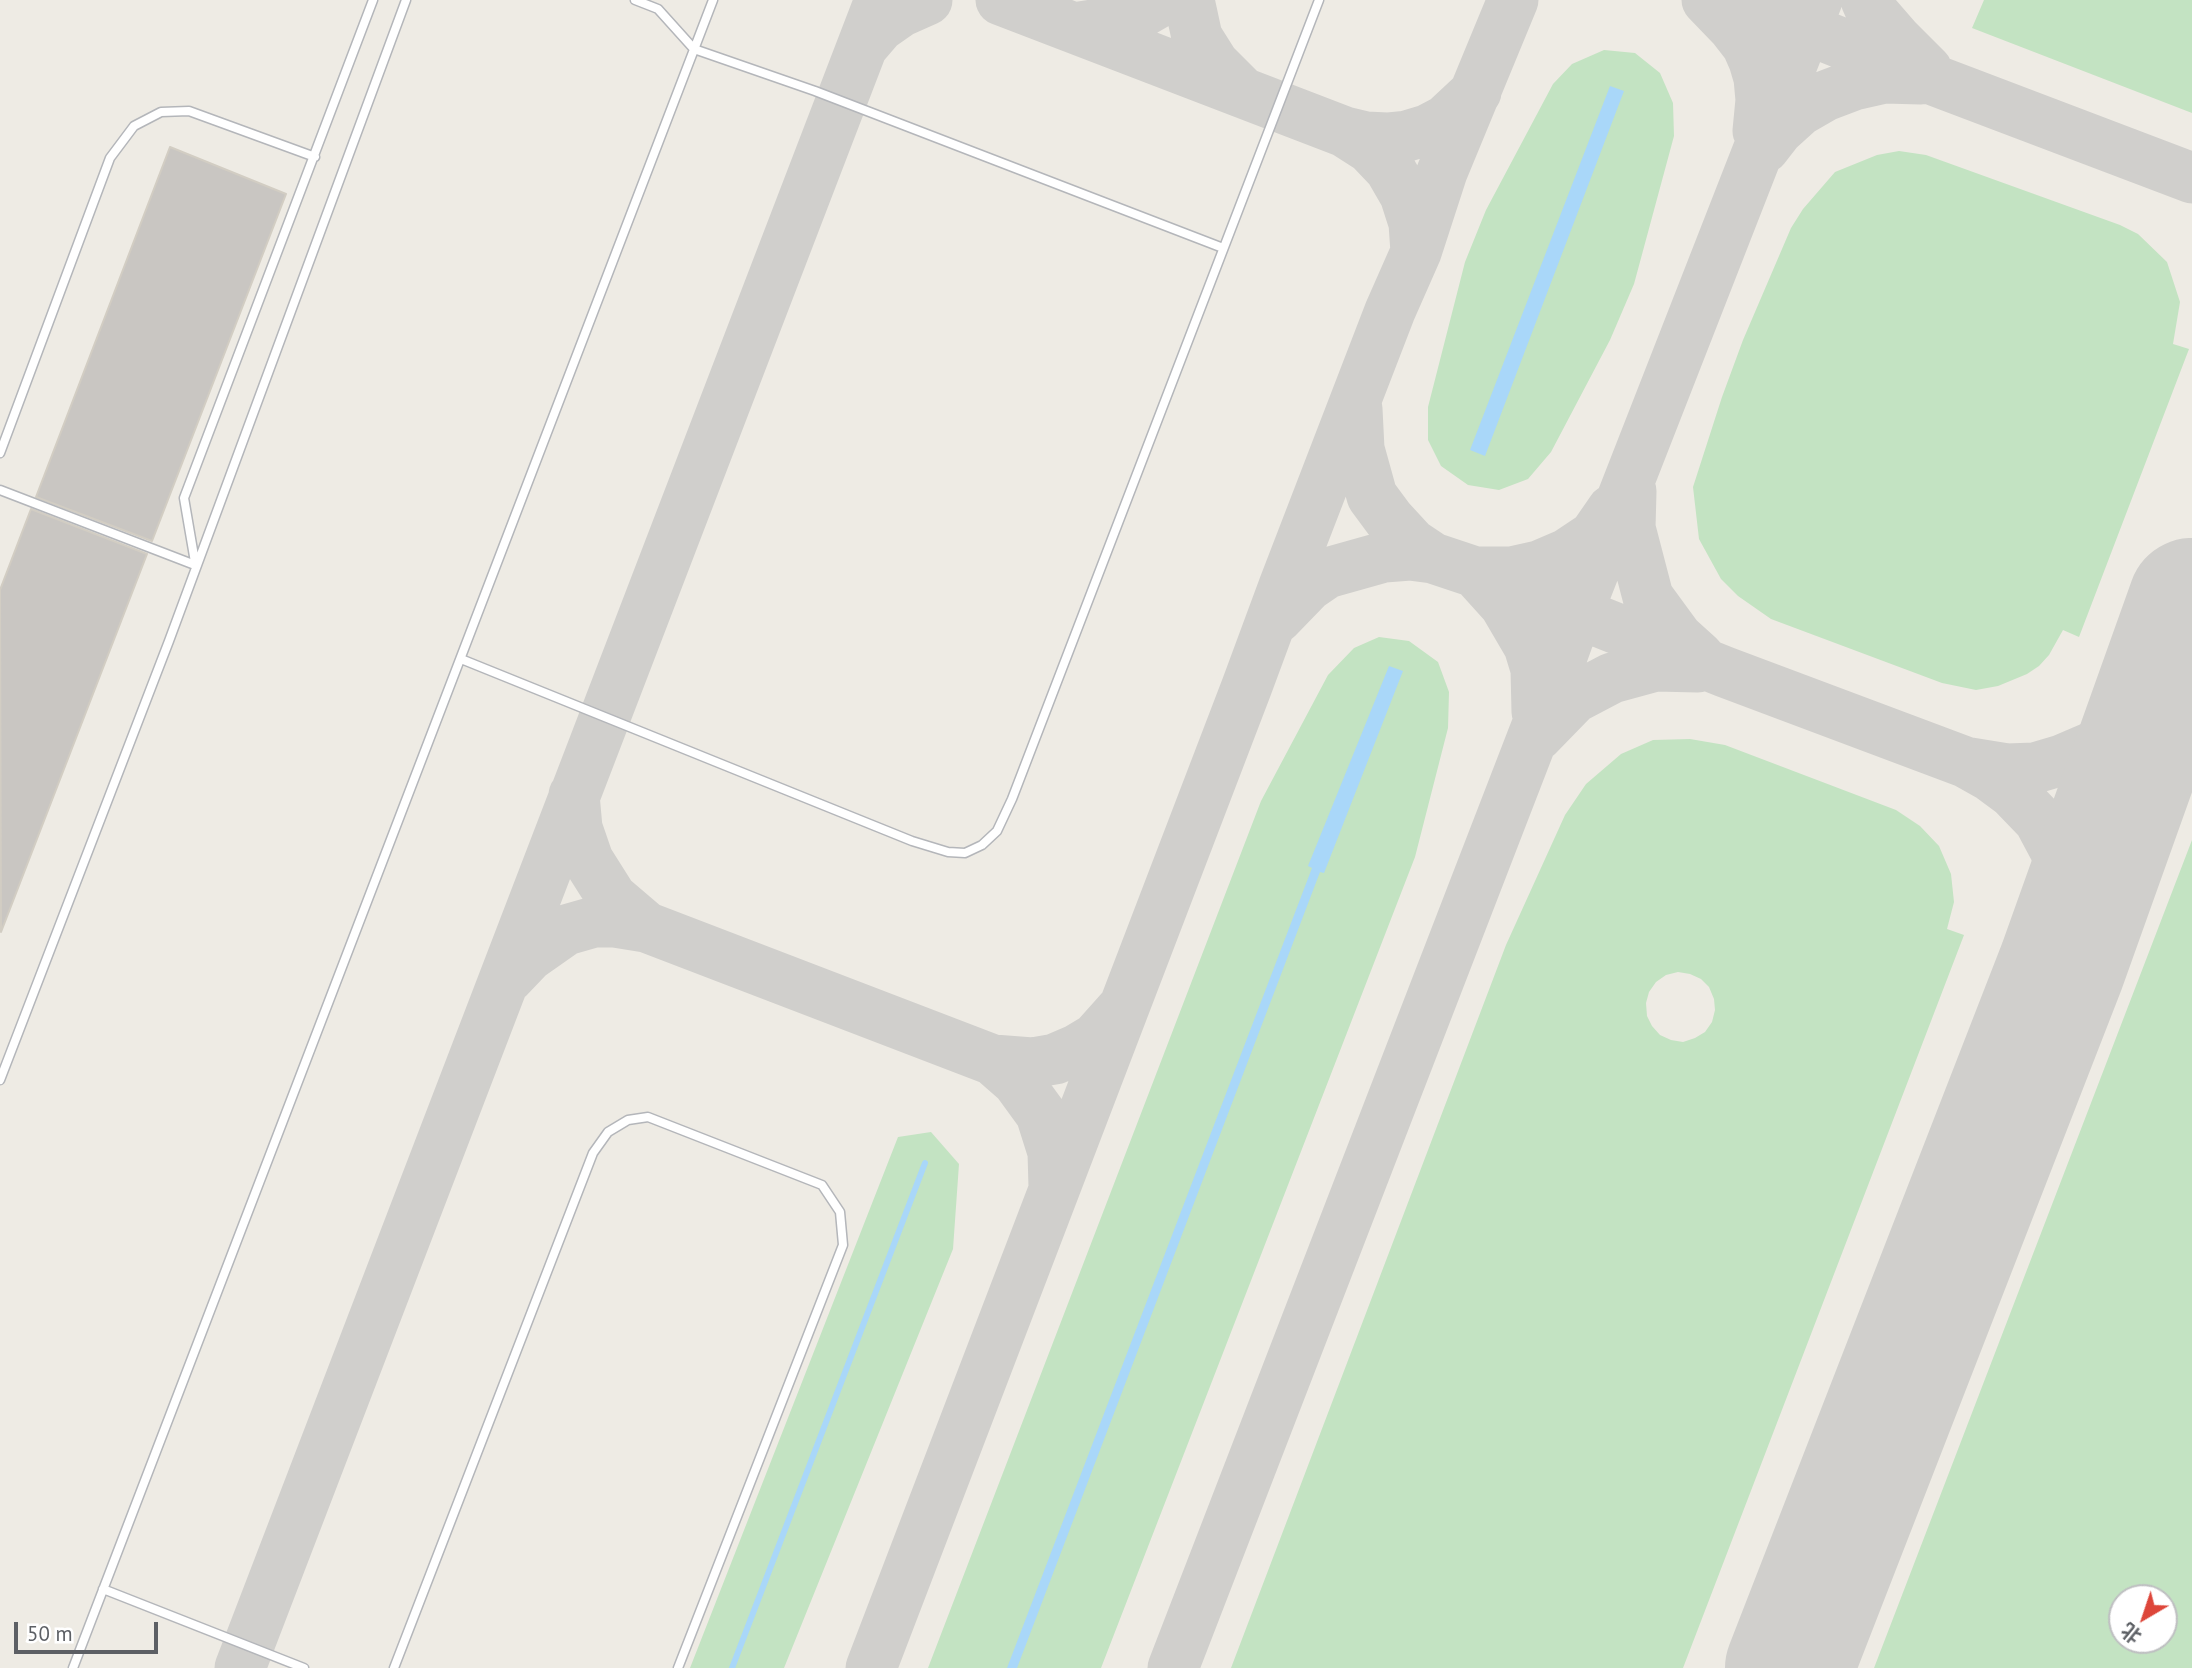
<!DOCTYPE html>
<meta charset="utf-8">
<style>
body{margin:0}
#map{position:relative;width:2192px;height:1668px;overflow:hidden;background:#eeebe4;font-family:"PT Sans","Noto Sans SC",sans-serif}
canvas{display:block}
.north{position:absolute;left:2108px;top:1584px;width:70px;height:70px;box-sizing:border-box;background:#fff;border:2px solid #bebfc1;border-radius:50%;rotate:219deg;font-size:19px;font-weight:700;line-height:28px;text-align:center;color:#5c5f64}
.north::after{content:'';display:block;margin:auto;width:24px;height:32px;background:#dd463a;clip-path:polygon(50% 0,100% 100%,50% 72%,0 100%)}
.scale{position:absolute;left:14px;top:1622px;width:144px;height:32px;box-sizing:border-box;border:4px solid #5c5f64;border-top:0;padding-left:9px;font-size:21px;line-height:24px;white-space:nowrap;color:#5c5f64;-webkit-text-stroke:5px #fff;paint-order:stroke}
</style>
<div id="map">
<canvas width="2192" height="1668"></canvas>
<div class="north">北</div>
<div class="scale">50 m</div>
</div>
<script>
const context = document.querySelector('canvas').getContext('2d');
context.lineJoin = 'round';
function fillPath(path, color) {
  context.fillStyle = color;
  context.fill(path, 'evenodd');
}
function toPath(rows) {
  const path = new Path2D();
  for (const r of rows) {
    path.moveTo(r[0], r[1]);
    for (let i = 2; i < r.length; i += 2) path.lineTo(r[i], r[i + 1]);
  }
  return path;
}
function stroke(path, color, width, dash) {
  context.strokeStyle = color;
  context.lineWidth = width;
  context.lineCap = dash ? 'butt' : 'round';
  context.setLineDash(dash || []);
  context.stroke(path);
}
fillPath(toPath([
 [1984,0,2192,0,2192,113,1972,28],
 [1604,50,1635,53,1660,73,1673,103,1674,136,1634,284,1610,340,1551,452,1528,479,1499,490,1468,485,1441,466,1428,440,1428,407,1465,262,1486,210,1553,84,1572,64],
 [1899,151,1926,155,2120,225,2138,234,2167,262,2180,302,2173,344,2189,349,2079,637,2063,630,2049,655,2039,666,2027,674,1998,686,1976,690,1942,683,1771,619,1738,596,1721,579,1699,539,1693,487,1722,397,1743,340,1791,228,1803,209,1835,172,1877,155],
 [1379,637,1409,641,1438,662,1449,692,1448,728,1415,857,1101,1668,928,1668,1261,801,1328,675,1354,648],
 [1690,739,1725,745,1896,810,1920,826,1939,846,1951,874,1954,902,1947,929,1964,935,1683,1668,1231,1668,1506,945,1565,815,1586,784,1621,754,1653,740],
 [1678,972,1690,974,1701,979,1709,987,1714,999,1715,1010,1712,1022,1705,1032,1695,1038,1683,1042,1671,1040,1660,1035,1652,1026,1647,1016,1646,1003,1649,992,1656,982,1666,975],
 [2192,840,2192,1668,1874,1668],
 [2122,1598,2164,1598,2164,1640,2122,1640],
 [931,1132,959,1164,953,1249,784,1668,690,1668,898,1137]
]), '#c3e3c2');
fillPath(toPath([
 [1610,86,1624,91,1485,456,1470,450],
 [1389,666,1403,671,1324,873,1320,872,1017,1668,1007,1668,1312,868,1308,866]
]), '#a9d7f9');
stroke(toPath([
 [732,1668,925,1163]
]), '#a9d7f9', 6);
stroke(toPath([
 [1001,0,1345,132,1366,137,1387,138,1407,136,1427,130,1446,120,1476,92],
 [1189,0,1197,37,1214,64,1241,91],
 [1707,0,1733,27,1747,45,1754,61,1759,78,1761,100,1758,131],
 [1733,0,1939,82,2192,178],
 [1866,0,1870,9,1896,39,1927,70],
 [1074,28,1130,19,1163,0],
 [862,47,880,26,900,12,927,0],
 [1345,132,1370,148,1390,169,1405,195,1414,223,1416,252],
 [1764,148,1778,130,1799,111,1825,96,1854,85,1885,78,1921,79],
 [1357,409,1359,449,1372,496,1389,519,1412,544,1433,558,1475,572,1725,672,1965,762,1990,776,2013,793,2039,820,2055,850,2065,879,2071,912,2062,966],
 [1631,491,1630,528,1648,597,1678,638,1699,657],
 [1478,572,1512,572,1539,566,1567,554,1594,536,1612,510],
 [1477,574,1505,605,1529,646,1536,669,1537,712],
 [1277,618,1308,586,1327,573,1384,557,1410,555,1433,558],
 [1537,736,1574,698,1612,678,1656,666,1698,667],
 [1970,763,2007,769,2035,768,2062,760,2104,742,2139,709,2155,687,2171,657],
 [574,795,577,828,588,860,612,898,646,927],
 [508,978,529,956,566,930,594,922,615,922,646,927,993,1060,1032,1063,1055,1059,1076,1050,1096,1038,1121,1010],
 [993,1060,1017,1081,1041,1114,1053,1152,1054,1187],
 [240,1668,880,0],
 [871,1668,1247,686,1284,586,1390,311,1416,252,1442,172,1513,0],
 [1173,1668,1537,726,1577,614,1817,0]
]), '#d0cfcc', 51);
stroke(toPath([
 [1789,1668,2062,966,2192,602]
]), '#d0cfcc', 128);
const building = toPath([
 [170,147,286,194,152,541,36,497,170,147],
 [31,509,147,554,1,932,0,590,31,509]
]);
fillPath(building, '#c9c6c2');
stroke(building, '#d2cdc3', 2);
const lane = toPath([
 [635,0,658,9,694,49,815,91,1223,248],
 [0,453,110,158,134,126,161,112,189,111,315,157],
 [0,490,195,565],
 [195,562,184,498,373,0],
 [461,659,912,841,948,852,965,853,982,845,997,831,1012,799,1319,0],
 [0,1080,169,641,406,0],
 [103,1589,304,1668],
 [73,1668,713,0],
 [394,1668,593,1153,608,1132,628,1120,648,1117,822,1185,840,1212,843,1245,678,1668]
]);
stroke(lane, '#b4b6ba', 11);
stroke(lane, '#fff', 8);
</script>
